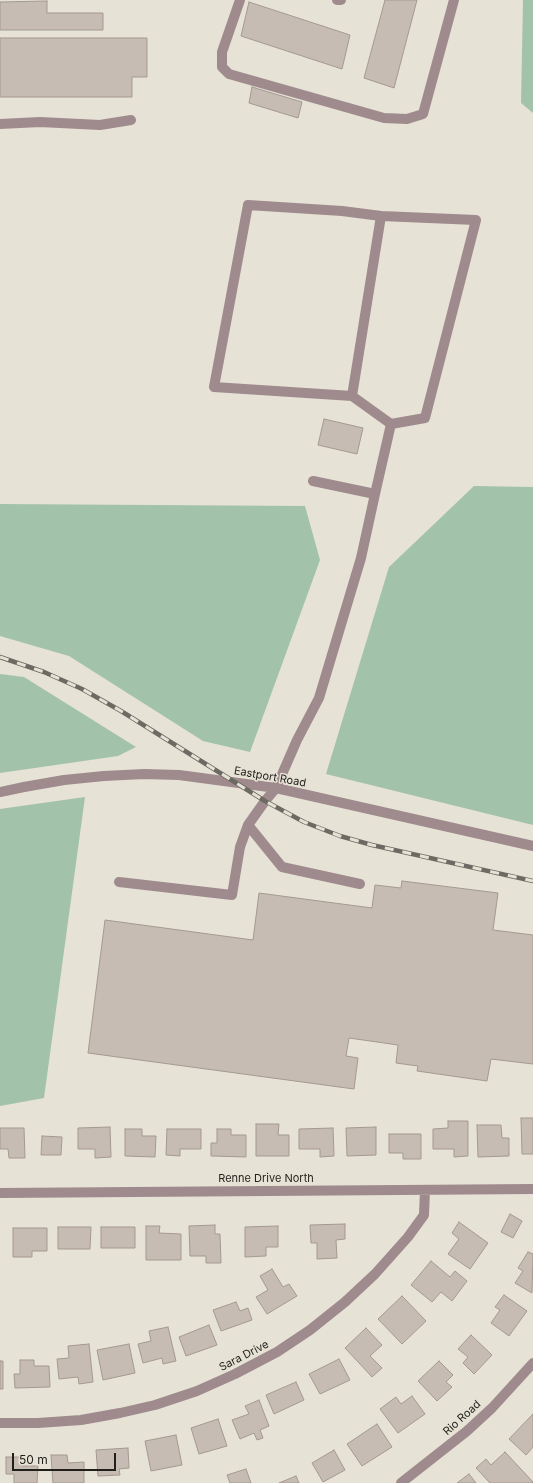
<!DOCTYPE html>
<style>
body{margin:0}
#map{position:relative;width:533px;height:1483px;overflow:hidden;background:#e6e2d5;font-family:Inter,sans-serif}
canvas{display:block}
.scale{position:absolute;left:12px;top:1453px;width:104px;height:18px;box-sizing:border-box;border:2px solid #201f1a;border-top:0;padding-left:5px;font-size:12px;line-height:14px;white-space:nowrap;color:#201f1a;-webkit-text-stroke:3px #e6e2d5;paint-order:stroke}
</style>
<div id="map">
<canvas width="533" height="1483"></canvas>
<div class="scale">50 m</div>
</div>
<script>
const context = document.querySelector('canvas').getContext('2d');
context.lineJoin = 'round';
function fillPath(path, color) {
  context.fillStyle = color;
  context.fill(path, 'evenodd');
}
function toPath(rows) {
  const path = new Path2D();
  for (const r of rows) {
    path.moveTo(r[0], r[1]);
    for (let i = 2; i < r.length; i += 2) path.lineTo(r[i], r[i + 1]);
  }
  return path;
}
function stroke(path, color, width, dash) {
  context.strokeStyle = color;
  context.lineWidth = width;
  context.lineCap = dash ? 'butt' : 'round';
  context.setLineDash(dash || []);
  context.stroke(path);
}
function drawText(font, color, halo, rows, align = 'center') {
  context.font = font + ' Inter,sans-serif';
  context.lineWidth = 3;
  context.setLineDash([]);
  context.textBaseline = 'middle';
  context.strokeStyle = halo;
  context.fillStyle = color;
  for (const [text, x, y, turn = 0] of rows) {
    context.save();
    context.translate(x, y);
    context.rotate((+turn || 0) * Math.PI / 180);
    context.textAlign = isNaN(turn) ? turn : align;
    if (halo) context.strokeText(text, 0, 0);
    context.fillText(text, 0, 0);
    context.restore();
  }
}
fillPath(toPath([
 [523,0,533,0,533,113,521,103],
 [474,486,533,487,533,825,326,774,389,567],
 [0,504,305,506,320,560,250,752,203,741,69,656,0,636],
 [0,674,24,677,136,747,118,756,0,773],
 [85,797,44,1098,0,1106,0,809]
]), '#a3c2aa');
const building = toPath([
 [385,0,417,0,394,88,364,78,385,0],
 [47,1,47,13,103,13,103,30,0,30,0,2,47,1],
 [249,2,350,35,342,69,241,36,249,2],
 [0,38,147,38,147,77,132,77,132,97,0,97,0,38],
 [252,87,302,102,298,118,249,103,252,87],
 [324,419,363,428,357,454,318,445,324,419],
 [402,881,498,893,493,930,533,935,533,1064,491,1059,487,1081,417,1071,418,1066,396,1063,398,1045,349,1038,346,1056,358,1058,354,1089,88,1053,105,920,253,940,259,893,372,908,375,885,401,888,402,881],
 [521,1118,533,1118,533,1154,522,1154,521,1118],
 [448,1121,468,1121,468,1156,454,1157,454,1149,433,1149,433,1129,448,1128,448,1121],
 [256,1124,279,1124,278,1135,289,1135,289,1156,256,1156,256,1124],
 [477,1125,501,1125,502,1138,509,1138,509,1156,478,1157,477,1125],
 [110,1127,111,1157,95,1158,95,1149,78,1149,78,1128,110,1127],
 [376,1127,376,1155,347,1156,346,1128,376,1127],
 [0,1128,24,1128,25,1158,9,1158,8,1149,0,1149,0,1128],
 [333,1128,334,1156,320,1157,320,1149,299,1149,299,1129,333,1128],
 [125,1129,142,1129,142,1136,156,1136,155,1157,125,1156,125,1129],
 [167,1129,201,1129,201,1149,180,1149,180,1156,166,1155,167,1129],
 [217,1129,231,1129,231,1135,246,1135,246,1157,211,1156,211,1143,217,1143,217,1129],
 [389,1134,421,1134,421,1159,403,1159,403,1153,389,1153,389,1134],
 [42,1136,62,1137,61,1155,41,1155,42,1136],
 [510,1214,522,1221,513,1238,501,1232,510,1214],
 [459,1222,488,1243,470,1269,448,1254,459,1239,452,1233,459,1222],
 [345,1224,345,1239,336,1240,337,1258,317,1259,317,1243,311,1243,310,1225,345,1224],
 [215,1225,215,1234,220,1234,221,1263,206,1263,206,1256,190,1256,189,1226,215,1225],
 [146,1226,160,1226,159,1233,181,1234,181,1260,146,1260,146,1226],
 [278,1226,278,1247,266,1247,266,1256,245,1257,245,1227,278,1226],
 [58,1227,91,1227,90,1249,58,1249,58,1227],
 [101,1227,135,1227,135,1248,101,1248,101,1227],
 [13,1228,47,1228,47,1251,32,1251,32,1257,13,1257,13,1228],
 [528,1252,533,1254,532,1293,515,1283,523,1271,518,1268,528,1252],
 [431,1261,450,1277,455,1271,467,1281,452,1301,441,1292,432,1302,411,1285,431,1261],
 [272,1269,283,1287,289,1284,297,1296,267,1314,256,1297,268,1290,260,1276,272,1269],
 [504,1295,527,1311,509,1336,491,1323,500,1310,495,1307,504,1295],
 [402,1296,426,1321,402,1344,378,1319,402,1296],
 [236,1302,240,1311,248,1308,252,1320,221,1331,213,1310,236,1302],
 [209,1325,217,1345,186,1356,179,1337,209,1325],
 [168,1327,176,1361,163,1364,162,1358,143,1363,138,1344,151,1341,149,1331,168,1327],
 [366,1328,382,1345,370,1356,382,1368,372,1377,345,1348,366,1328],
 [471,1335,492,1355,474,1374,463,1363,468,1357,458,1349,471,1335],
 [89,1344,93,1382,79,1384,78,1377,59,1379,57,1359,69,1358,68,1346,89,1344],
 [129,1344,135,1373,103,1380,97,1350,129,1344],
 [339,1359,350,1380,320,1394,309,1374,339,1359],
 [20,1360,34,1360,34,1366,49,1366,50,1387,15,1388,14,1374,20,1374,20,1360],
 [0,1361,3,1361,3,1389,0,1389,0,1361],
 [439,1361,453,1375,446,1382,452,1387,437,1401,418,1381,439,1361],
 [296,1382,304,1400,274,1414,266,1395,296,1382],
 [412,1396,425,1414,398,1433,380,1409,396,1397,401,1404,412,1396],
 [259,1400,269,1426,260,1430,263,1438,257,1440,254,1433,240,1439,232,1420,249,1414,245,1406,259,1400],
 [533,1414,533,1447,526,1455,509,1439,533,1414],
 [218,1419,227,1446,199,1454,191,1428,218,1419],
 [377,1424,392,1447,362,1466,347,1444,377,1424],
 [176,1435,182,1465,151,1471,145,1441,176,1435],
 [128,1448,129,1468,119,1469,120,1475,98,1476,96,1450,128,1448],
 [334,1450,345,1470,323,1482,312,1463,334,1450],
 [505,1452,533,1482,532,1483,490,1483,476,1468,486,1459,491,1465,505,1452],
 [51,1455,67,1455,68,1463,84,1462,84,1483,53,1483,51,1455],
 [6,1457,22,1457,22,1466,38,1466,37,1483,14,1483,14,1474,6,1474,6,1457],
 [246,1469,251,1483,230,1483,227,1475,246,1469],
 [469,1474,476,1483,457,1483,469,1474],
 [296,1476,299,1483,279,1483,296,1476]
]);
fillPath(building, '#c7bcb3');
stroke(building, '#a49991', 1);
stroke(toPath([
 [240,0,222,52,222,67,229,74,384,118,407,119,423,114,454,0],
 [337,0,341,0],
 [0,124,40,122,100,125,131,120],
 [352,396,381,216],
 [375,494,391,424,425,418,476,220,381,216,342,211,248,205,214,387,352,396,391,424],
 [0,792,24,787,64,780,104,776,144,774,179,775,276,788,533,846],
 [248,825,282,867,360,884],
 [119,882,232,895,240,847,248,825,265,801,276,788,297,740,319,698,361,558,375,494,313,481],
 [0,1193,533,1189],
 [0,1423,38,1423,81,1420,120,1413,155,1405,197,1391,235,1374,277,1352,310,1330,345,1302,375,1274,408,1237,424,1215,425,1190],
 [401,1483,467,1431,492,1408,533,1363]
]), '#9f8a8d', 10);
const rail = toPath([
 [0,657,44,672,82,689,121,711,265,801,304,822,340,836,372,845,533,881]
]);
stroke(rail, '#6c6a62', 4.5);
stroke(rail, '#e6e2d5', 3, [9]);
drawText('11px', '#201f1a', '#e6e2d5', [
 ["Eastport Road",270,777,10],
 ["Renne Drive North",266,1179],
 ["Sara Drive",244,1356,-27],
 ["Rio Road",462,1418,-42]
]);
</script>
